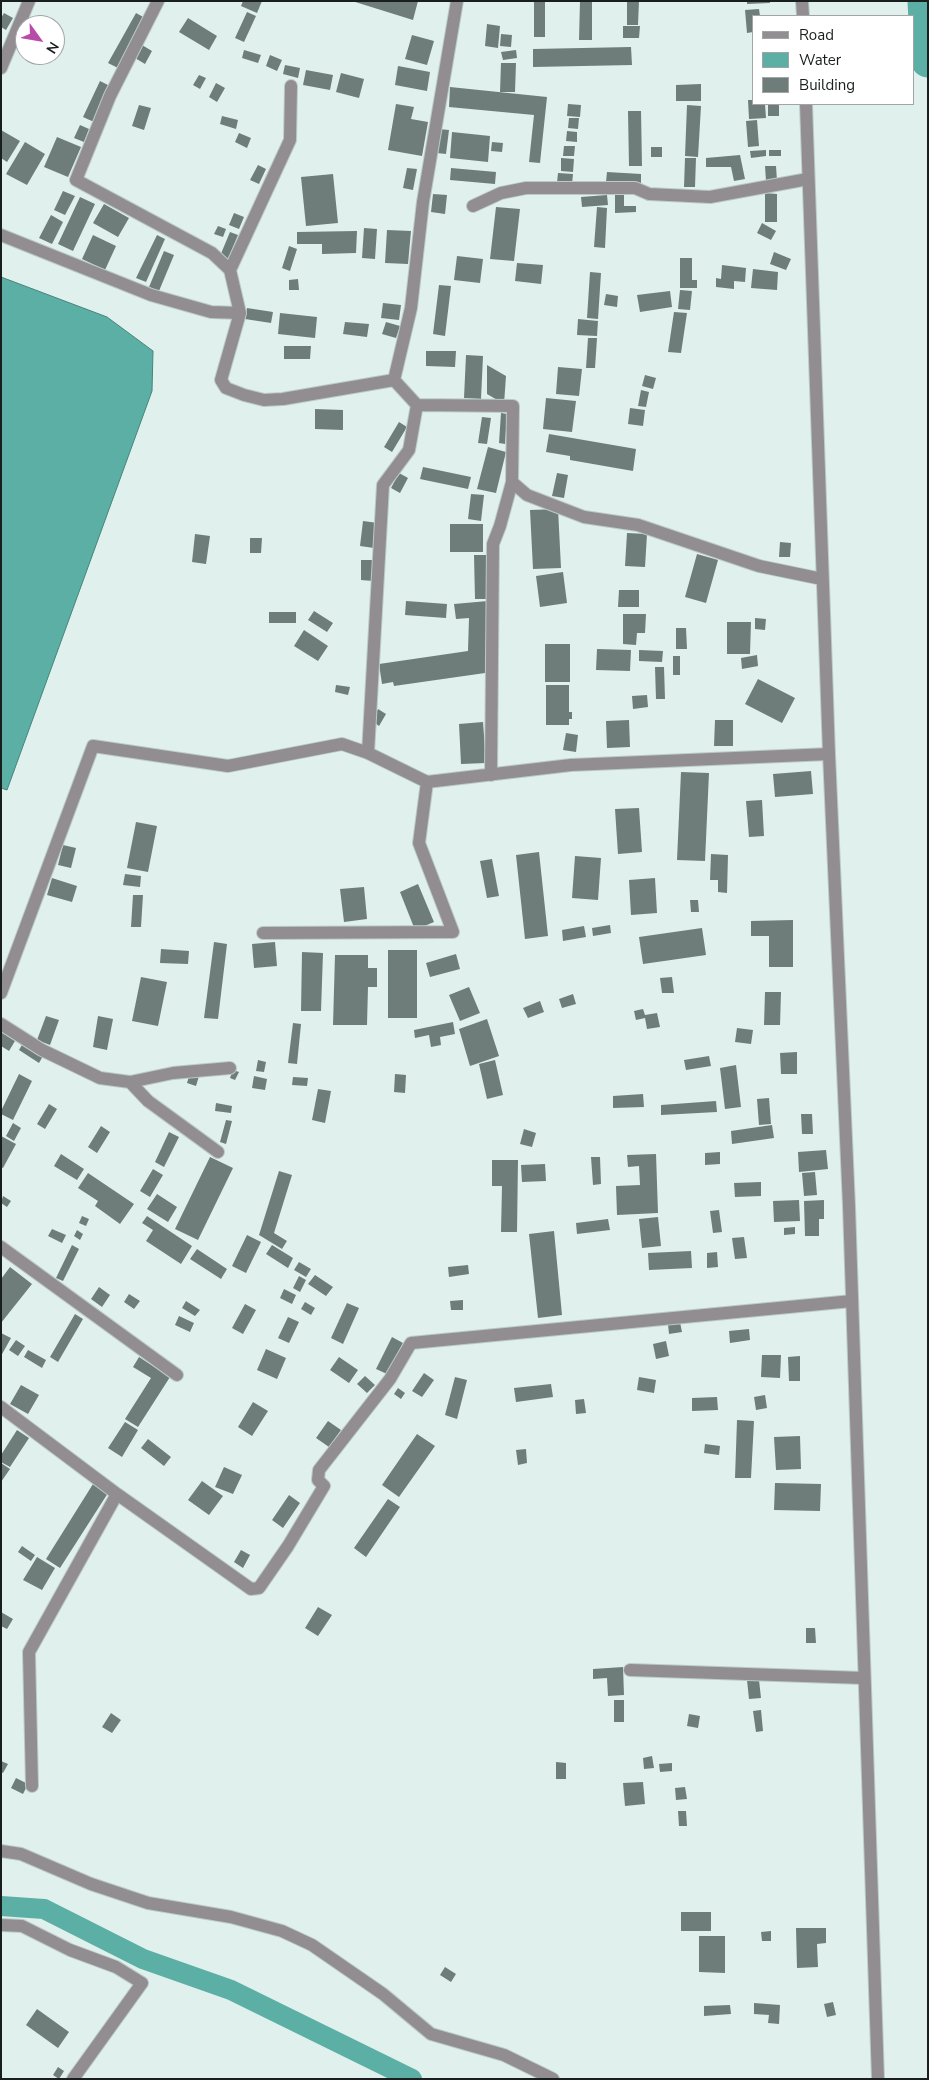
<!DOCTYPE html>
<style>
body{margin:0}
#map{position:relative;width:929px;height:2080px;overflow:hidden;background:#dff0ed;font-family:"Nunito Sans",sans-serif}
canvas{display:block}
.frame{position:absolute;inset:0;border:2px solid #191f1e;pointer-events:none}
.legend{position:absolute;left:752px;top:15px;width:162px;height:90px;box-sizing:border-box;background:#fff;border:1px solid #a3a5a5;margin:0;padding:6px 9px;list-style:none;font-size:15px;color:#191f1e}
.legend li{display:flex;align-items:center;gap:10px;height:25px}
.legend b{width:25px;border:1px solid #a3a5a5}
.north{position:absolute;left:15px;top:15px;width:50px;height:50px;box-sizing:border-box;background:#fff;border:1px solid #a3a5a5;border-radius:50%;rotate:122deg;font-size:14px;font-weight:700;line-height:20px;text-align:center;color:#191f1e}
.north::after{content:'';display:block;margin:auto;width:18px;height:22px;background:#b84aa8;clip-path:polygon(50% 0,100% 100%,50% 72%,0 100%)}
</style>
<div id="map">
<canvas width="929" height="2080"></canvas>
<div class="frame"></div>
<ul class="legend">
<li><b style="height:6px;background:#928d91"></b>Road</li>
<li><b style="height:14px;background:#5bafa4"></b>Water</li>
<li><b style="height:14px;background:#6e7d7a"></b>Building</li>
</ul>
<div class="north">N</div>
</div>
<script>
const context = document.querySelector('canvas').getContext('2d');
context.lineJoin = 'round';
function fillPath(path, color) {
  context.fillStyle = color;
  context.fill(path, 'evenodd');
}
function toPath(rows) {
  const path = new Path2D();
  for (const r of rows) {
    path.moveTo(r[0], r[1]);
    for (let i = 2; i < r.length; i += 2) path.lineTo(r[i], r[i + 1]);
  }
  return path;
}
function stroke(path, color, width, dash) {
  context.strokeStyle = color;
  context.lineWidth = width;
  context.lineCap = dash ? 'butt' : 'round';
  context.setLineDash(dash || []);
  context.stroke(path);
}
const water = toPath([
 [1,277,107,317,153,351,152,391,7,790,1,788,1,277]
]);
fillPath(water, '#5bafa4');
stroke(water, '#47847c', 1);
stroke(toPath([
 [1,1906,44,1909,143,1959,231,1990,412,2079]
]), '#5bafa4', 20);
stroke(toPath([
 [925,1,928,60]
]), '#5bafa4', 35);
fillPath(toPath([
 [243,1,262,1,257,13,241,6],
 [352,1,418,1,413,20],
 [534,1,545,1,545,37,534,37],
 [580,1,592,1,592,40,579,40],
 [627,1,639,1,638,25,627,25],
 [747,1,770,1,770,3,747,4],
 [759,9,760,16,753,16,753,32,747,33,745,10],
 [247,12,256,16,244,42,235,38],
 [4,13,13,18,6,30,1,27,1,18],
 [136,13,145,18,118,68,108,63],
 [188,18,217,36,209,50,179,32],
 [487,24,500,26,498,48,485,46],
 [623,26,640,26,639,38,623,38],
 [501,34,512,35,511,47,500,46],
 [412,35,434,41,427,65,405,59],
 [142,45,152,51,145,64,135,58],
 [631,47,632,65,533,67,533,49],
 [244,50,261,55,258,63,242,58],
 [516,50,517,58,503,60,501,52],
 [270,55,282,60,277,71,266,66],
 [501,63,516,63,515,92,500,92],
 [285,65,300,68,298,78,283,74],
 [398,66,430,72,427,91,395,85],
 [306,70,333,75,330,90,303,85],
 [341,73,364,79,359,98,336,92],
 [199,75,206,78,200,89,193,85],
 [100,81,110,86,94,122,83,117],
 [216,83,225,88,217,102,209,97],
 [701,84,701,101,676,101,676,85],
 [450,87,547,97,540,163,529,162,534,115,449,107],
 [748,100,753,100,753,104,765,104,766,118,749,119],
 [396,104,414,107,411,119,428,122,422,156,388,150],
 [568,104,581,105,580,117,567,116],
 [768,104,779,104,779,116,768,116],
 [139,105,151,108,144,130,132,126],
 [687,105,701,106,698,157,685,156],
 [628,111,641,111,642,166,629,166],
 [222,116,238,120,236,129,220,124],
 [569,118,579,118,578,129,568,128],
 [757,120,759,146,748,147,746,121],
 [80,125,89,129,84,142,74,138],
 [439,129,449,130,446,154,437,153],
 [1,130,20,141,7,162,1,158],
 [567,131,577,132,577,142,566,141],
 [452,132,490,136,488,162,450,158],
 [239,133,251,138,247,148,235,142],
 [57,137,81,147,68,177,44,167],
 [25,142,45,154,27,185,6,174],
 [492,142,503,143,502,152,491,151],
 [564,146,575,146,574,156,563,156],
 [651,147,662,147,662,157,651,157],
 [766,150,766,156,751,158,750,151],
 [769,150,781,150,781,156,769,156],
 [740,155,745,179,734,181,731,167,706,167,706,158],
 [561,158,574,159,573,172,561,171],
 [685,158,696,158,695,187,684,187],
 [258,165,266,169,259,184,250,180],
 [765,166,776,166,777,181,766,181],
 [407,168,417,169,413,190,403,188],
 [451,168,496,172,495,184,450,180],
 [607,172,641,174,641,184,606,182],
 [558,173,573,174,572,184,557,183],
 [333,174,338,223,306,226,301,177],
 [63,191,75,196,65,215,54,210],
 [765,193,777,194,777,222,765,222],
 [433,194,447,195,445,214,431,212],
 [615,194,624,194,624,206,636,206,636,212,615,213],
 [607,195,608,205,582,207,581,197],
 [80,197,95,204,73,251,58,244],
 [104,204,129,218,118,237,93,223],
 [496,207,520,209,514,261,490,259],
 [597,207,607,208,605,248,594,247],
 [234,213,244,217,239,229,229,225],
 [51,215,63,222,52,244,39,238],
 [762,223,776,231,771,240,757,233],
 [218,226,226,229,223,237,214,234],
 [364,228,377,229,375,259,362,258],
 [387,230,411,231,408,264,385,263],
 [357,231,356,253,322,254,322,244,297,244,297,232],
 [230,232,238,235,228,259,220,256],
 [93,235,116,246,105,270,82,259],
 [157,235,165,239,146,282,136,278],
 [289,246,297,249,290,271,282,268],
 [164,251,174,255,159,291,149,287],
 [774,252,791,259,786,270,770,264],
 [457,256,483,259,480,283,454,280],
 [680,258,692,258,692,280,697,280,697,288,680,288],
 [517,263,543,265,541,284,515,281],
 [722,265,746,268,745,282,734,281,734,289,716,287,716,278,721,279],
 [753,269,778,272,777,290,751,288],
 [590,272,601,273,598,319,587,318],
 [298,279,299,290,289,290,289,280],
 [439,285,451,286,445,336,433,334],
 [680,290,692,291,690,310,678,309],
 [670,291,672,307,640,312,637,295],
 [606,294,618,296,617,307,604,305],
 [383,303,401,305,399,320,381,318],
 [247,308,273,312,271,323,245,319],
 [674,312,687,313,681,353,668,352],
 [280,313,317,317,315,338,278,334],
 [578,319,598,321,597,336,577,335],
 [345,322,369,324,367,337,343,334],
 [386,322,400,326,396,338,382,334],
 [588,338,597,338,595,368,586,368],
 [284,346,311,346,310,359,284,359],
 [426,351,456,351,455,367,426,366],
 [466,355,483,356,481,399,464,398],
 [487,365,506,376,504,404,487,394],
 [558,367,582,369,579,396,556,394],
 [645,375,656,378,653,389,642,386],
 [641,390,649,392,646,407,638,406],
 [546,398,576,401,572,432,543,429],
 [630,408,645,410,643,426,628,424],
 [315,409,343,410,343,430,315,429],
 [501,413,507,414,505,444,499,443],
 [482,417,491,418,487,444,478,443],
 [399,422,407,427,392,452,384,447],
 [549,434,636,449,633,471,570,460,570,456,546,452],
 [488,447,506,452,496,493,477,489],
 [423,467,471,477,468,489,420,479],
 [399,473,408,478,400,493,391,488],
 [557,473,568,475,564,498,552,496],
 [471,494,484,495,481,521,468,519],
 [558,509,561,568,533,569,530,510],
 [363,521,378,523,374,548,360,546],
 [450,524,483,524,483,552,450,552],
 [627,533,647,534,645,567,625,566],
 [195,534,210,536,206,564,192,562],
 [250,538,262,538,261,553,250,553],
 [780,542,791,543,790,557,779,557],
 [697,554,718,560,706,603,685,597],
 [474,555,487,555,488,599,475,599],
 [361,560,373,560,373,581,361,580],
 [563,572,567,603,540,607,536,576],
 [619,590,639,590,639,607,618,607],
 [406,601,447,604,446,618,405,615],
 [488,601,485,673,394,686,393,682,382,684,379,664,468,651,469,618,456,619,454,604],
 [314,611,333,623,327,632,308,620],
 [269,612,296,612,296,623,269,623],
 [623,614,646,614,645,633,637,633,636,645,623,644],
 [755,618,766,619,765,630,755,629],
 [727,622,751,622,750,654,727,654],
 [676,628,686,628,687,649,676,649],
 [304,630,328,646,318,661,294,646],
 [545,644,570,644,570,682,545,682],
 [597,649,631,650,630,671,596,670],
 [639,650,663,651,662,662,639,661],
 [757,655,758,666,742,669,741,658],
 [673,656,680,656,680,675,673,675],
 [655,667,664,667,665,699,656,699],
 [758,679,795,698,782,723,745,704],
 [336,685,350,687,348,695,335,692],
 [546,685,569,685,569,712,572,712,572,719,569,719,569,725,546,725],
 [647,695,648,707,633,709,632,696],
 [378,709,386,714,379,726,372,721],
 [629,720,630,747,607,748,606,721],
 [715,720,733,720,733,746,714,746],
 [483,722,486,763,461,764,459,724],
 [566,733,578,735,576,752,563,750],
 [811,771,813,794,775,797,773,774],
 [681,772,709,773,705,861,677,860],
 [762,800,764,836,749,837,746,801],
 [639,808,642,852,618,854,615,809],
 [136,822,157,826,148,872,127,868],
 [63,845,76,848,71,868,58,865],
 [539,852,548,936,525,939,516,855],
 [711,854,728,855,727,893,718,892,718,880,710,880],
 [575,856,601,858,598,900,572,898],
 [492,859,499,896,487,898,480,861],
 [125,874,141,876,140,887,123,885],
 [52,878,77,886,72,902,47,895],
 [655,878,657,913,631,915,629,880],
 [418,884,434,922,415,930,400,892],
 [364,887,367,919,344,922,340,889],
 [133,895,143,895,141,927,131,927],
 [690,900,698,900,699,912,691,912],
 [793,920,793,967,769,967,769,936,751,936,751,921],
 [610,925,611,933,593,936,592,928],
 [584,926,586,937,563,941,562,930],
 [702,928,706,955,643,964,639,937],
 [214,942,227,944,218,1019,204,1018],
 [275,942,277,966,254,968,252,944],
 [161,949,189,951,188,964,160,963],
 [388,950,417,950,417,1018,388,1018],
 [302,952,323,953,321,1011,301,1011],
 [456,954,460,969,430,977,426,963],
 [335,955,368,955,368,968,377,968,377,987,368,987,367,1025,333,1025],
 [141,977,167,982,158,1026,132,1021],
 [672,977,674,993,662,993,660,978],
 [469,987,480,1013,460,1021,449,995],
 [765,992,781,992,780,1025,764,1025],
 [573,994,576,1004,562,1008,559,999],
 [540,1001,544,1012,528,1018,523,1008],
 [643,1009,645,1015,657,1013,660,1027,647,1029,645,1018,636,1020,634,1011],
 [46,1016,59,1020,50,1045,37,1040],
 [98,1016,113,1019,107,1050,93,1047],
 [487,1019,499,1056,470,1066,459,1029],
 [453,1022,455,1034,440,1037,441,1045,431,1047,429,1035,415,1038,414,1030],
 [293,1023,301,1024,297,1064,288,1063],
 [737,1028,753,1030,751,1044,735,1042],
 [1,1032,15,1041,9,1051,1,1046],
 [23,1043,43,1056,39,1063,19,1050],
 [797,1052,797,1074,781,1074,780,1053],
 [709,1056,711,1066,686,1070,684,1060],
 [258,1060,266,1062,264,1072,256,1071],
 [495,1060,503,1095,487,1099,479,1064],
 [736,1065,741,1107,725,1109,720,1068],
 [233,1070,239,1072,235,1080,230,1078],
 [190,1073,199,1076,196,1086,187,1083],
 [19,1074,32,1081,13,1120,1,1114,1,1111],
 [395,1074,406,1075,405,1093,394,1092],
 [254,1076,267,1079,265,1090,252,1088],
 [293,1077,308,1078,307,1086,292,1085],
 [318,1089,331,1091,325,1123,312,1120],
 [643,1094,644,1107,613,1108,613,1096],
 [769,1098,771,1124,759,1125,757,1099],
 [716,1101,717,1112,661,1115,661,1105],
 [216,1103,232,1106,231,1113,215,1111],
 [49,1104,57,1109,45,1129,37,1124],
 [801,1114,812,1114,813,1134,802,1134],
 [226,1120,232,1121,226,1144,220,1142],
 [13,1123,21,1128,14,1141,6,1136],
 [772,1125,774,1138,732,1144,731,1131],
 [101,1126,110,1132,97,1153,88,1147],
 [524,1129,536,1133,532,1147,520,1144],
 [169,1132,179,1137,164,1167,155,1162],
 [1,1136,16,1144,3,1168,1,1167],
 [826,1150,828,1169,799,1172,798,1152],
 [720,1152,720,1164,705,1165,705,1153],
 [61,1154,84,1169,77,1180,54,1166],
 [656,1154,658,1213,617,1215,616,1186,640,1185,639,1166,628,1167,627,1155],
 [210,1157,233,1168,198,1240,175,1229],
 [591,1157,600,1157,601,1184,593,1185],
 [492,1160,518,1160,517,1232,501,1232,502,1186,492,1186],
 [545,1164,546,1181,522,1182,521,1165],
 [153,1169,163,1175,150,1197,140,1191],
 [279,1171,292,1175,274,1233,287,1241,282,1249,259,1235],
 [815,1172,817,1195,804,1196,802,1173],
 [88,1173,134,1204,120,1224,95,1206,98,1201,78,1188],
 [761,1182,761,1196,735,1197,734,1183],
 [157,1194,177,1207,168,1222,147,1209],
 [3,1196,11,1201,7,1207,1,1203],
 [799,1200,800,1221,774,1222,773,1201],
 [824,1200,824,1219,819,1219,819,1236,805,1236,804,1201],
 [719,1210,722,1232,713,1233,710,1211],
 [82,1216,89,1219,86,1226,79,1223],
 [147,1216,192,1246,181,1264,146,1241,153,1230,142,1223],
 [658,1217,661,1246,642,1248,639,1219],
 [608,1219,610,1230,577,1234,576,1223],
 [795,1227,795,1234,784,1235,784,1228],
 [52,1229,66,1235,62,1243,48,1236],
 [77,1230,83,1234,80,1240,74,1236],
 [554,1231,562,1315,538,1318,529,1234],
 [247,1235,261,1242,246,1273,232,1266],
 [744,1237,747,1258,735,1259,732,1238],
 [72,1245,79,1249,63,1281,56,1278],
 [272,1245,293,1258,288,1268,266,1254],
 [197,1249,227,1269,221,1279,190,1259],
 [691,1251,692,1268,649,1270,648,1253],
 [717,1252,718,1267,707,1268,707,1253],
 [299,1262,311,1269,306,1277,294,1270],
 [468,1265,469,1274,449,1277,448,1267],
 [10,1267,32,1284,1,1323,1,1279],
 [315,1275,333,1287,326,1296,308,1284],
 [299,1276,306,1280,300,1292,293,1288],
 [99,1287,110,1295,102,1307,91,1299],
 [284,1289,296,1295,292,1304,280,1298],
 [129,1294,140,1301,134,1309,124,1302],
 [463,1300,463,1310,451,1310,450,1301],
 [186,1301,200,1310,195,1316,182,1308],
 [305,1302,315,1308,311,1315,301,1309],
 [347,1303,359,1308,343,1344,331,1338],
 [245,1304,256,1310,243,1334,232,1328],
 [75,1314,83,1319,58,1362,50,1357],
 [179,1316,194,1323,190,1332,175,1325],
 [288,1317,299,1322,289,1343,278,1338],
 [680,1322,682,1332,669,1334,668,1324],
 [749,1329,750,1340,730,1343,729,1331],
 [1,1333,11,1338,1,1356],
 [392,1337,403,1343,387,1374,376,1369],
 [16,1340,25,1346,18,1356,9,1350],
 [666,1341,669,1356,656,1359,653,1344],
 [266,1349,286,1358,277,1379,257,1370],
 [28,1350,46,1360,42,1368,24,1357],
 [762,1355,781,1355,780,1378,761,1377],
 [800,1356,800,1381,789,1381,788,1357],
 [139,1357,170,1377,138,1427,125,1419,151,1378,133,1367],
 [339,1357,358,1370,349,1383,330,1370],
 [424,1373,434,1380,422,1397,412,1391],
 [365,1376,375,1385,367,1393,357,1384],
 [455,1377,467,1380,457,1419,445,1415],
 [639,1377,656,1380,654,1393,637,1390],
 [551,1384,553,1397,516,1402,514,1388],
 [21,1385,39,1395,28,1414,10,1404],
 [398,1388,405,1393,401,1399,394,1394],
 [765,1395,767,1408,756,1410,754,1397],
 [717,1397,718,1410,692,1411,692,1398],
 [584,1399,586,1413,576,1414,575,1400],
 [253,1402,268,1411,252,1436,238,1427],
 [737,1420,754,1421,751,1478,735,1478],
 [328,1421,341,1430,329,1447,316,1438],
 [125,1422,138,1430,122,1457,108,1448],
 [17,1430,29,1438,10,1467,1,1462,1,1455],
 [417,1434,435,1446,399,1497,382,1485],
 [800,1436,801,1469,776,1470,774,1437],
 [148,1439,171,1457,164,1466,141,1448],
 [705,1444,720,1446,719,1455,704,1453],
 [526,1449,527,1463,518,1465,516,1450],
 [1,1463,10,1469,1,1482],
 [224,1467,242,1475,233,1494,215,1487],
 [202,1481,223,1496,209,1515,188,1500],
 [775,1483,821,1484,820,1511,774,1510],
 [93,1484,108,1493,60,1568,46,1559],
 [289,1495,300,1503,283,1528,272,1520],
 [388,1499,400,1507,366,1557,354,1548],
 [22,1546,35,1555,31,1561,18,1552],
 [241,1550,250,1555,243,1568,234,1562],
 [37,1557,55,1568,42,1590,23,1580],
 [318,1607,332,1615,318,1636,305,1628],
 [1,1612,13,1619,7,1629,1,1626],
 [806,1628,815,1628,816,1643,806,1643],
 [623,1667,624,1695,608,1696,607,1678,593,1679,593,1669],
 [747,1680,759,1680,761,1698,749,1699],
 [614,1700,624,1700,624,1722,614,1722],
 [761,1710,763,1731,756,1732,753,1711],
 [111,1713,121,1720,112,1733,102,1727],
 [689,1714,700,1716,698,1728,687,1726],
 [652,1756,654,1768,644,1769,643,1758],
 [1,1761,8,1764,3,1773,1,1772],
 [556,1762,566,1763,566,1779,556,1779],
 [672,1763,672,1771,660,1772,659,1764],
 [16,1778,28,1784,23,1794,11,1788],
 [643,1782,645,1804,625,1806,623,1783],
 [685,1787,687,1799,676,1800,675,1788],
 [678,1811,686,1811,687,1826,679,1826],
 [681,1912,711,1912,711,1931,681,1931],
 [796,1928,826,1928,826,1943,817,1944,818,1967,797,1968],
 [771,1931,771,1941,762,1941,761,1932],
 [699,1936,725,1936,725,1973,699,1972],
 [445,1967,456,1974,451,1982,440,1975],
 [833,2002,836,2015,827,2017,824,2004],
 [754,2003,780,2005,779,2024,768,2023,769,2015,754,2014],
 [730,2005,731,2014,704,2016,704,2006],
 [37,2009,69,2032,58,2048,26,2025],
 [58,2067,64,2071,59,2079,53,2075]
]), '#6e7d7a');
const minor = toPath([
 [158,1,110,96,76,180,212,253,230,270,240,313,221,380,226,388,244,395,264,400,283,399,394,380],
 [1,68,29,1],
 [473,206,501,193,526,188,635,188,649,194,710,197,808,179],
 [1,235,151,295,211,312,240,313],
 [230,270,290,140,291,86],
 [394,380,417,405,513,406,512,482,527,495,584,517,638,525,759,566,822,579],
 [394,380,411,308,423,202,457,1],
 [368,753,383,485,409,450,417,405],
 [491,775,493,544,500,526,512,482],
 [263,933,453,932,419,843,427,782,571,765,829,754],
 [1,993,93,746,228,766,342,744,368,753,427,782],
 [1,1024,42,1050,100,1078,130,1082,148,1101,218,1152],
 [130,1082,173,1073,230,1068],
 [1,1247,177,1375],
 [1,1407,117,1494,29,1652,32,1786],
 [117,1494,251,1589,259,1588,288,1546,324,1486,318,1480,319,1470,390,1379,411,1343,852,1301],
 [630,1670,863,1678],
 [1,1851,21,1854,91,1884,148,1903,231,1917,282,1931,312,1945,383,1994,431,2034,504,2055,553,2079],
 [1,1925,22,1926,70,1950,116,1967,142,1983,73,2079]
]);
const tertiary = toPath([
 [802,1,803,16],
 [806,104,829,754,849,1206,878,2079]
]);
stroke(minor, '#bbcac8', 14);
stroke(tertiary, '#bbcac8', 14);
stroke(minor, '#928d91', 12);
stroke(tertiary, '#928d91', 12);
</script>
